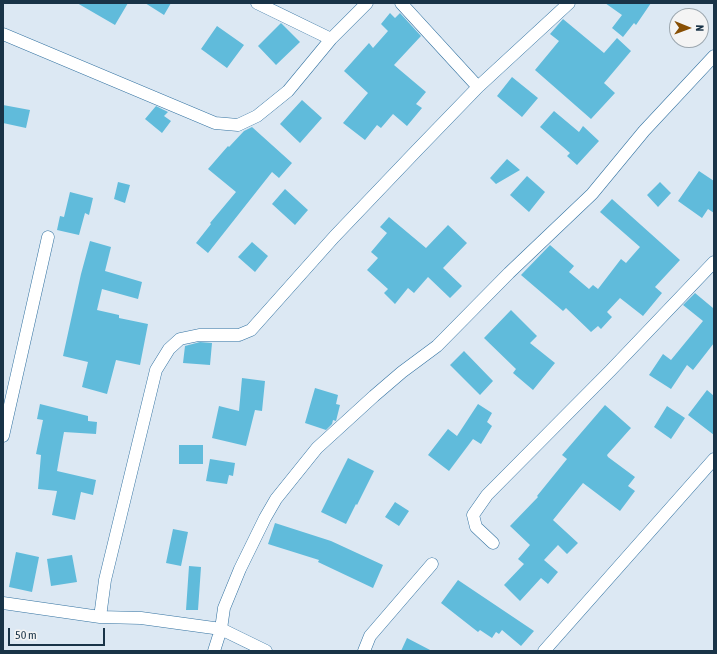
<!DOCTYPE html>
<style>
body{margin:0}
#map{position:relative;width:717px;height:654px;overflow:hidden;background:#dce8f3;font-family:"Asap Condensed",sans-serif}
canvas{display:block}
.frame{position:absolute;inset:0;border:4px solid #193347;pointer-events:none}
.north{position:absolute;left:669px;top:8px;width:40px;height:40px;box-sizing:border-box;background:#f4f4f4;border:1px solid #9ca7af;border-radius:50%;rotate:91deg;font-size:11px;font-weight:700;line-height:16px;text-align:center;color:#193347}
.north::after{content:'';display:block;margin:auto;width:14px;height:18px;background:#884f04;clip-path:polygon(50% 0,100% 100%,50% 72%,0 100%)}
.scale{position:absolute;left:8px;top:628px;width:97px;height:18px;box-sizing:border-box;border:2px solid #193347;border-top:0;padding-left:5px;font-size:12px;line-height:14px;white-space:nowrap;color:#193347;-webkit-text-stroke:3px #f4f4f4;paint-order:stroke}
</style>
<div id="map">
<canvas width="717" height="654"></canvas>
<div class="frame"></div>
<div class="north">N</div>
<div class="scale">50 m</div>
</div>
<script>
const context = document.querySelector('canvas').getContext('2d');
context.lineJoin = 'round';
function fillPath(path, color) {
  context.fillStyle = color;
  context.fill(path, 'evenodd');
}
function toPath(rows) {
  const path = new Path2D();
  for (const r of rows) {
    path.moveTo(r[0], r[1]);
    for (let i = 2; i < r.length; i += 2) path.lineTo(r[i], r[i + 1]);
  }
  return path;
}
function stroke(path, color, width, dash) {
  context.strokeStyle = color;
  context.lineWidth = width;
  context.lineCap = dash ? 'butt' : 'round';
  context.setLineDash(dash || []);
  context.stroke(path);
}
fillPath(toPath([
 [77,3,128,3,115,25],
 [145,3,171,3,164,15],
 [605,3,651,3,636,25,634,23,623,37,612,28,622,15],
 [390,13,395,18,400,13,421,36,394,65,426,92,416,104,422,108,407,126,393,114,381,128,377,125,365,140,343,123,368,93,344,71,369,43,373,48,388,31,381,24],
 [563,19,604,53,617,38,631,51,604,83,615,93,591,119,535,70,559,41,550,34],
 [281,23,300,42,276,65,258,46],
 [217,26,244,45,227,68,201,49],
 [512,77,538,98,522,117,497,96],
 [302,100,322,118,300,143,280,124],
 [3,105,30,110,26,128,3,123],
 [156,106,168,112,164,116,171,121,162,133,145,119],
 [554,111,579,132,583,126,599,141,577,165,567,156,570,153,540,127],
 [252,127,292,163,279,178,272,172,208,253,196,243,211,224,210,223,236,192,208,169,228,146,229,147,244,131],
 [507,159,520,170,496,184,490,178],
 [699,171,714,181,714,213,708,209,702,218,678,201],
 [527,176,545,192,529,212,510,195],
 [118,182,130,185,125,203,114,199],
 [660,182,671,193,658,207,647,195],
 [285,189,308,210,295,225,272,204],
 [70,192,93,198,89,215,85,213,79,235,57,230,60,216,64,217],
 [612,199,680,260,655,287,662,293,643,316,620,298,607,312,612,317,601,329,598,326,591,332,566,308,563,311,521,275,550,245,574,266,569,272,589,289,593,285,598,289,621,259,626,263,640,247,600,212],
 [389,217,426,248,448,225,467,243,443,268,462,286,450,298,428,277,414,293,408,288,395,304,384,293,388,289,367,270,378,258,371,252,387,233,380,227],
 [90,241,111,247,105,271,142,282,138,299,102,289,97,310,119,315,119,318,148,324,140,365,116,360,107,394,82,387,88,362,63,356,81,274],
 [252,242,268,256,255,272,238,257],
 [695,293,713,308,714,307,714,343,693,370,687,365,671,389,649,375,663,354,671,360,703,321,683,305],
 [511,310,537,336,530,343,555,363,533,390,513,373,516,369,484,338],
 [200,342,212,343,210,365,183,363,185,346],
 [464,351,493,381,480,395,450,365],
 [242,378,265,381,262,411,255,410,246,446,212,438,219,406,239,411],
 [315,388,338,395,336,404,340,405,336,421,333,420,332,424,326,430,305,423],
 [707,390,714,396,714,435,688,415],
 [40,404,88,416,88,421,97,422,96,434,64,432,61,448,57,471,96,480,93,495,81,492,75,520,52,515,57,491,38,489,41,455,36,454,43,420,37,419],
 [478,404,492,413,487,422,492,426,481,444,473,439,449,471,428,455,448,429,457,436],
 [605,405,631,428,607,455,608,457,635,477,628,486,635,491,620,511,583,483,553,520,578,543,567,554,558,545,544,560,558,572,548,584,541,578,520,601,504,585,524,564,518,559,530,545,510,526,538,497,537,496,567,459,562,455],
 [667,406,685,418,671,439,654,427],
 [179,445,203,445,203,464,179,464],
 [348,458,374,471,357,505,356,504,346,524,321,512],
 [210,459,235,463,233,476,229,475,227,484,206,481],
 [395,502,409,511,399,526,385,517],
 [275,523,331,541,383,565,373,588,318,562,319,560,268,544],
 [173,529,188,532,181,566,166,563],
 [16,552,39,557,32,592,9,587],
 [72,555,77,582,51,586,47,559],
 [189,566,201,567,198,610,186,610],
 [458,580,534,631,521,646,502,630,499,634,496,632,492,638,480,630,478,632,441,603],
 [407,638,432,651,401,651]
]), '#60bbdb');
const minor = toPath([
 [257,3,331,39],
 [401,3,478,87],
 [3,34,215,123,238,125,257,116,288,91,331,39,367,3],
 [3,436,48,237],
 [493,543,476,527,473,515,487,495,611,370,714,262],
 [3,603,100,617,141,618,221,629,266,651],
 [100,617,105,580,156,370,169,349,180,339,199,335,239,335,251,330,334,237,418,149,478,87,569,3],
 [214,651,221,629,224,608,240,569,265,518,276,499,317,448,374,396,402,372,437,346,509,273,592,194,644,131,714,56],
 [364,651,370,636,432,564],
 [544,651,714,459]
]);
stroke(minor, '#3372a1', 13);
stroke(minor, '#fff', 12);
</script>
